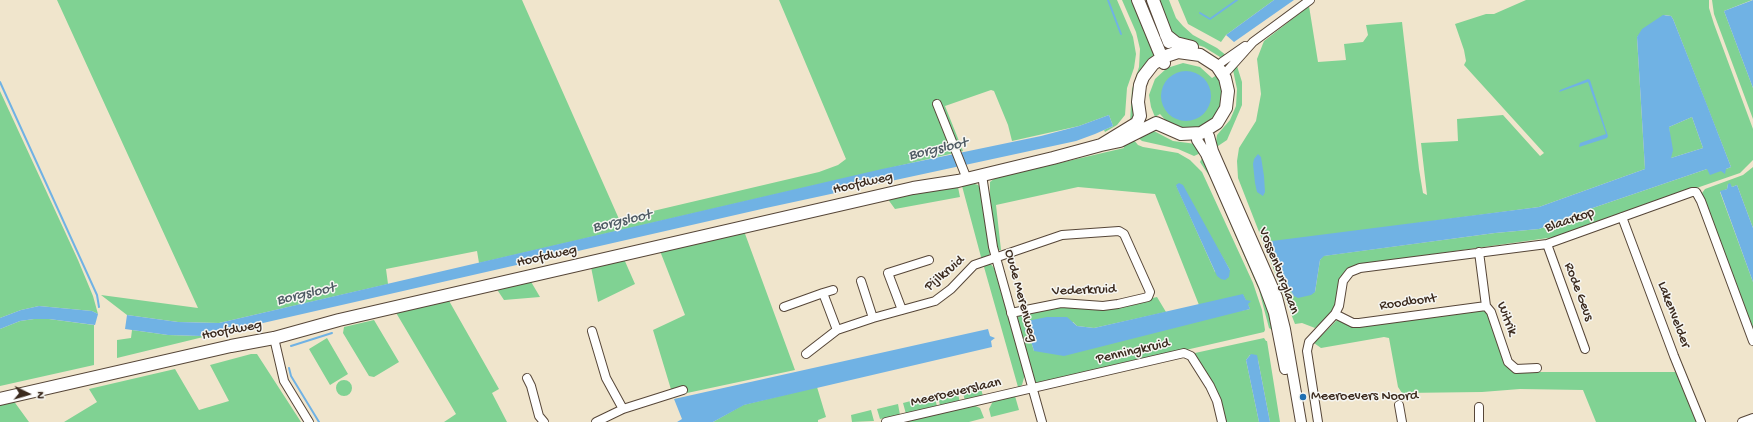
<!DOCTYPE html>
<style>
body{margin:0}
#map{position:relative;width:1753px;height:422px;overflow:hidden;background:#f0e5cc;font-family:"Gochi Hand",sans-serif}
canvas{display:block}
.north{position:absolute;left:8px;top:374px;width:40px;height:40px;-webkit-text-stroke:3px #f6f6f2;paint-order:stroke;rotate:95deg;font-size:11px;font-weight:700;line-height:16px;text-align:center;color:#3b2a1e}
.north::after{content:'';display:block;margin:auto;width:14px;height:18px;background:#3b2a1e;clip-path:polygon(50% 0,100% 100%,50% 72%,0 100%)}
</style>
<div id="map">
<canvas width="1753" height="422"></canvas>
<div class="north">N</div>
</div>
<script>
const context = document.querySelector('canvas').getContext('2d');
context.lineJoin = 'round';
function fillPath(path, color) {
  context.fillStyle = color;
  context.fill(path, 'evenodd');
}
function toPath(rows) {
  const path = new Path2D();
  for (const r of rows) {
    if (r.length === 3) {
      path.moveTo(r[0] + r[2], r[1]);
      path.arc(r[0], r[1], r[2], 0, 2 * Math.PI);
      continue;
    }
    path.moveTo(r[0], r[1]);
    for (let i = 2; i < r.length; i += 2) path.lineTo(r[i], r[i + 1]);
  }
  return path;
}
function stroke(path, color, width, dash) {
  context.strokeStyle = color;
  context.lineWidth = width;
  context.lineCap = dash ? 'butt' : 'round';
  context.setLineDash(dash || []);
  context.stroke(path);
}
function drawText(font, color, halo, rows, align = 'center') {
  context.font = font + ' "Gochi Hand",sans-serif';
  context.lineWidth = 3;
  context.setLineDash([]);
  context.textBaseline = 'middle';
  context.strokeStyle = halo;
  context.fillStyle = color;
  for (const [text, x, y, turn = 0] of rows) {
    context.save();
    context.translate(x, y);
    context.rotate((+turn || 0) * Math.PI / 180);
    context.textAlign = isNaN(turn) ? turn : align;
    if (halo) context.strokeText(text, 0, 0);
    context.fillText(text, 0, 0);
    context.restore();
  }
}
fillPath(toPath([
 [57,0,522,0,619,219,819,172,838,165,846,159,779,0,1117,0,1133,37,1136,54,1134,68,1127,88,1125,115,1117,125,1105,132,1104,130,1113,126,1109,115,1079,126,1012,141,1008,125,994,91,991,90,945,106,963,151,479,263,477,251,386,269,388,284,219,323,178,322,127,315,101,295,198,308],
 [1122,0,1134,0,1155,54,1137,115,1130,122,1132,89,1139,67,1140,49,1136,32],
 [1157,0,1169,0,1176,18,1183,26,1193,35,1217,48,1227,56,1220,57,1204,47,1173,37],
 [1178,0,1274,0,1226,35,1221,42,1188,24],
 [1526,0,1709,0,1709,8,1714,24,1753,129,1753,160,1740,173,1555,237,1356,265,1343,274,1339,281,1336,307,1329,316,1315,328,1302,323,1295,324,1238,178,1237,161,1239,148,1256,121,1261,94,1257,59,1264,41,1309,6,1318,62,1346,60,1344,44,1363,42,1368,35,1366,25,1402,22,1419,169,1423,193,1427,195,1421,143,1458,141,1457,119,1503,115,1540,156,1544,153,1464,65,1466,61,1464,50,1455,24,1486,14,1494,14],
 [1665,15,1671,16,1673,19,1731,167,1726,169,1707,169,1578,213,1539,229,1495,233,1323,256,1320,260,1315,292,1294,296,1285,283,1286,280,1268,243,1539,207,1645,169,1637,37],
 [1712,0,1752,0,1724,11,1753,88,1753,119,1714,14],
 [1183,63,1200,67,1212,78,1217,75,1222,86,1222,104,1213,119,1199,128,1182,129,1167,122,1160,114,1155,117,1151,107,1149,95,1155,79,1167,68],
 [1237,66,1242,82,1242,105,1227,140,1215,148,1217,135,1230,120,1236,106,1237,89,1233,70],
 [0,91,78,260,93,296,98,314,92,311,39,306,21,310,0,318],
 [1692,117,1703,148,1671,158,1669,127],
 [1152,130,1173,141,1196,144,1203,152,1194,156,1178,149,1142,141,1137,137],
 [1133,139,1138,145,1143,147,1178,153,1190,160,1202,172,1253,283,1262,310,1265,330,1264,332,1038,384,1032,379,1016,320,1020,314,1058,306,1110,308,1157,297,1166,312,1094,328,1077,326,1073,322,1028,332,1034,351,1250,309,1243,295,1199,305,1155,194,1078,187,996,205,1001,250,997,250,990,198,990,182,995,178,1124,148,1123,143],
 [1176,185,1217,248,1230,270,1215,272],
 [1202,158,1204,158,1267,300,1272,330,1269,328,1259,290,1210,177,1200,162],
 [1753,167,1753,228,1737,185,1732,187,1728,184,1727,189,1720,192,1753,282,1753,330,1702,193,1705,189,1743,175],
 [972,183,978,185,982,190,984,203,990,253,989,256,983,259,981,257,962,186],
 [958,187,960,197,895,209,887,198],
 [744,231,795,370,673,396,653,330,685,315,660,251],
 [624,259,635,284,598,302,591,267],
 [990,263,994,268,1025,374,1022,385,1018,387,984,267,985,264],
 [530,280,540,297,504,300,496,288],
 [448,299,499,389,492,393,507,422,444,422,456,414,395,311],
 [1483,309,1488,312,1505,361,1521,372,1675,372,1679,374,1699,422,1596,422,1583,390,1520,389,1482,392,1402,393,1398,387,1389,338,1384,337,1321,348,1314,343,1338,319,1355,326],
 [34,319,49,319,94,325,94,365,0,386,0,329,20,321],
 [374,320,399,362,374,377,369,376,343,333,344,327],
 [132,330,168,335,201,336,228,331,117,358,117,340,131,338],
 [327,338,348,374,330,385,309,349],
 [1264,338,1266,341,1267,341,1280,422,1270,422,1258,360,1250,355,1246,360,1259,422,1224,422,1194,357,1195,353],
 [251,354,257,354,301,422,64,422,97,402,89,389,175,369,199,410,229,401,210,365],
 [344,388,8],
 [980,385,983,396,965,401,962,389],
 [817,387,826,417,818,420,818,422,713,422,743,405],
 [957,390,960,402,940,406,938,395],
 [934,395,937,406,906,414,903,403],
 [1015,396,1019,410,991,417,989,409,993,401],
 [13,400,29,422,0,422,0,404],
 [898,404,900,415,880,419,877,409],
 [973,405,980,408,984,418,969,422,901,422],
 [871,410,874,421,852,422,851,415]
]), '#80d293');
fillPath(toPath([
 [1274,0,1294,0,1234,42,1226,35],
 [1753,0,1753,88,1724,11],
 [1663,15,1671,16,1673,19,1707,105,1731,167,1726,169,1725,174,1721,171,1710,175,1707,169,1578,213,1539,229,1495,233,1324,256,1320,260,1315,292,1311,295,1298,298,1294,296,1289,288,1284,287,1286,280,1268,243,1272,241,1539,207,1645,169,1637,37,1642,29],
 [1692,117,1703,148,1671,158,1673,150,1669,127],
 [1186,96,25],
 [1588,79,1590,80,1608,136,1607,138,1579,147,1580,143,1606,134,1588,82,1559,92,1560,90],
 [1109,115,1113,126,1095,134,1076,141,766,208,228,331,201,336,168,335,125,329,127,315,178,322,219,323,882,169,1041,136,1079,126],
 [1258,154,1261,157,1264,176,1265,192,1263,196,1257,192,1255,183,1253,164,1254,159],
 [1179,183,1183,185,1230,270,1229,277,1225,280,1221,279,1217,276,1177,188,1176,185],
 [1730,183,1732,187,1737,185,1753,228,1753,282,1720,191,1727,189,1728,184],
 [1243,294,1246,300,1251,301,1248,304,1250,309,1064,356,1034,351,1028,332,1024,331,1027,327,1027,321,1047,317,1067,317,1077,326,1094,328],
 [39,306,92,311,98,314,95,325,49,319,34,319,20,321,0,329,0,318,21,310],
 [988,329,990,336,995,338,991,341,992,347,744,405,713,422,677,422,682,419,674,399],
 [1251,354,1257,355,1258,360,1270,422,1259,422,1246,360]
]), '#70b2e4');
stroke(toPath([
 [1108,0,1121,34],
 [1200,13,1210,19,1237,0],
 [0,82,97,295,99,307],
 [291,346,332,333],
 [289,368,291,376,319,422]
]), '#70b2e4', 2);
const minor = toPath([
 [1222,62,1245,46],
 [1228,70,1253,42,1310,0],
 [937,104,967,179],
 [982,175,993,247,1042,422],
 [1622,217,1674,356,1701,422],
 [1547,244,1585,349],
 [1479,252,1486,306,1491,312,1508,362,1516,369,1537,368],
 [861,281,873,318],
 [833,290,823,293,837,330],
 [784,307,823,293],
 [902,310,888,273,929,260],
 [1335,314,1353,323,1359,323,1486,306],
 [592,331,606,378,623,409],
 [274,338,284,381,309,422],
 [806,354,837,330,873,318,935,301,951,289,974,265,1062,235,1119,231,1124,234,1150,292,1148,297,1118,304,1103,306,1061,303,1011,313],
 [527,378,531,386,539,416,544,422],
 [1399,405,1402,422],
 [596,422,623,409,683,390],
 [886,422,1184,353,1191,356,1210,386,1217,401,1222,422],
 [1318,422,1307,351,1309,342,1335,314,1339,306,1343,281,1350,272,1360,268,1547,244,1692,192,1696,192,1701,201,1753,341],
 [1479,422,1479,407],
 [1742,422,1753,418]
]);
const tertiary = toPath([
 [1209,136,1213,151,1277,297,1285,329,1301,422],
 [1197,140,1206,154,1264,286,1274,313,1285,369]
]);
const secondary = toPath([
 [1138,0,1164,63],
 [1153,0,1169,42],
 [1166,35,1176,43,1192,47],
 [0,399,231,346,274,338,339,320,913,188,958,181,1053,158,1101,145,1120,141,1156,123,1181,134,1201,133,1217,123,1226,108,1228,91,1225,78,1217,66,1200,55,1178,52,1163,57,1153,64,1143,77,1140,85,1138,102,1140,116,1137,123,1101,145]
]);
stroke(minor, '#564638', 10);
stroke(tertiary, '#564638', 12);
stroke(secondary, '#564638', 14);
stroke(minor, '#fff', 8);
stroke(tertiary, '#fff', 10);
stroke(secondary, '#fff', 12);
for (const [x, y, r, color] of [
 [1303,397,4,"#1f6fb2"]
]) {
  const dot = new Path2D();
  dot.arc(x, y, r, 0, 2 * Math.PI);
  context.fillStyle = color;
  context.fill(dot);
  stroke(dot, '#f6f6f2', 1.5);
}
drawText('14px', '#3b2a1e', '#f6f6f2', [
 ["Hoofdweg",863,184,-13],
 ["Blaarkop",1570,221,-19],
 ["Hoofdweg",547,257,-13],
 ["Vossenburglaan",1278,271,69],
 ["Pijlkruid",945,274,-40],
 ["Vederkruid",1084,291,-2],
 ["Rode Geus",1578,292,69],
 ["Oude Merenweg",1020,296,75],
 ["Roodbont",1408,303,-8],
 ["Lakenvelder",1673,315,69],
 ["Witrik",1506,319,69],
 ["Hoofdweg",232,331,-11],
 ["Penningkruid",1133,352,-13],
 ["Meeroeverslaan",956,393,-13]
]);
drawText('14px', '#3b2a1e', '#f6f6f2', [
 ["Meeroevers Noord",1311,397]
], 'left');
drawText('italic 15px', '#4e5a63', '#f6f6f2', [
 ["Borgsloot",938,150,-13],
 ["Borgsloot",622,222,-13],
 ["Borgsloot",306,295,-13]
]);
</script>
